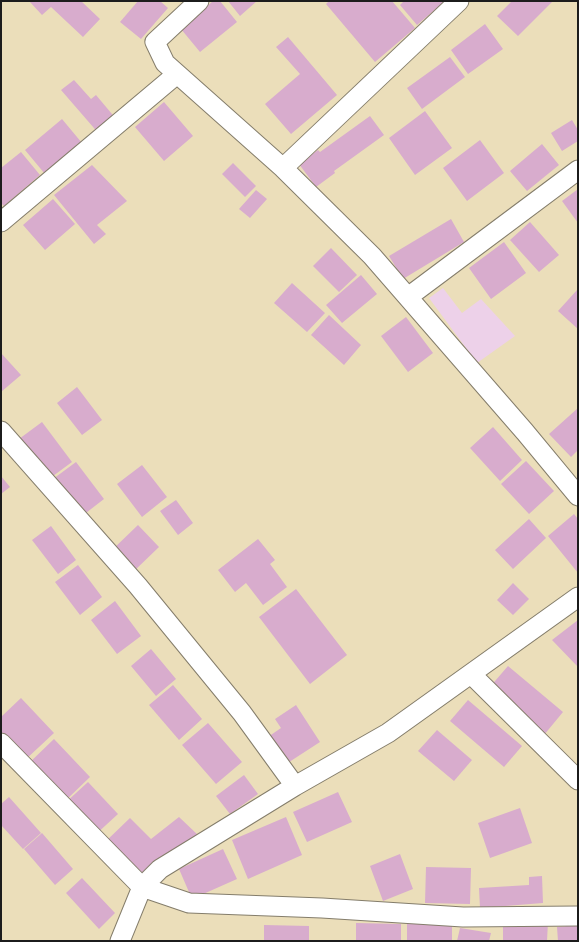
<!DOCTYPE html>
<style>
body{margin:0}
#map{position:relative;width:579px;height:942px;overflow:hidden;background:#ebdeba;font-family:"EB Garamond",serif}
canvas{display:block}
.frame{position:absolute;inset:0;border:2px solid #1c1c1c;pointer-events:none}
</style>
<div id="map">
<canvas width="579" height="942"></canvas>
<div class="frame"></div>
</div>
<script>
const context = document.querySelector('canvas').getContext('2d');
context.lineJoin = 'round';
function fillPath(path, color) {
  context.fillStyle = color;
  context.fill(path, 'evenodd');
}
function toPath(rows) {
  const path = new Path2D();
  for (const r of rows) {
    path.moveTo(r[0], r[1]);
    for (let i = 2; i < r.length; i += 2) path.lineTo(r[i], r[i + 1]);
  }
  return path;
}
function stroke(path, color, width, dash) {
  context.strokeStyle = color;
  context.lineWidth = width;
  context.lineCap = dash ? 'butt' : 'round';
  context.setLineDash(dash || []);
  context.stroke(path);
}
fillPath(toPath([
 [443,288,462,313,481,299,515,336,477,363,429,298]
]), '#edd1e9');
fillPath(toPath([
 [29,1,81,1,100,19,83,37,51,7,42,15],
 [138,1,160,1,168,8,141,39,120,22],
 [213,1,220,1,237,22,200,52,181,29],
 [228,1,257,1,240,16],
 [329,1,392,1,415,28,375,62,326,4],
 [404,1,445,1,417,25,400,5],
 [512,1,553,1,518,36,497,16],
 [485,24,503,49,468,74,451,50],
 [288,37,337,95,291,134,265,104,300,74,276,47],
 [450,57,465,77,422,109,407,88],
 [74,80,91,99,96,95,117,120,100,135,61,90],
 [164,102,193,136,164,161,135,127],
 [425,111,452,148,415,175,389,138],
 [370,116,384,135,334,171,335,173,316,187,299,164,318,150,320,152],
 [62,119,82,143,45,174,25,150],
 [572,120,578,130,578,141,562,151,551,133],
 [480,140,504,173,467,201,443,168],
 [542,144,559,165,527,191,510,171],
 [21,152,40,175,4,206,1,203,1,168],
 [233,163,256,186,245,197,222,174],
 [92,165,127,201,97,225,106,234,94,244,54,195],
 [578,189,578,223,562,201],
 [256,190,267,199,250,218,239,209],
 [53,199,75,224,45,250,23,225],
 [451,219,464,242,403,279,389,256],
 [530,222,559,255,539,272,510,240],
 [504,242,526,273,491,299,469,268],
 [331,248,357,275,339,292,313,266],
 [361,275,377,294,342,323,326,305],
 [292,283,325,313,307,332,274,303],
 [577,290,578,291,578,329,558,311],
 [329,315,361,345,344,365,311,335],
 [406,317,433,353,408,372,381,336],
 [1,353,21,375,1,392],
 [77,387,102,420,82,435,57,403],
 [578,408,578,450,571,457,549,434],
 [42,422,72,462,49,479,19,439],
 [493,427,522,460,500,481,470,448],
 [526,461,554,491,529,514,501,484],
 [76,462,104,499,82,516,53,479],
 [142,465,167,497,142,517,117,484],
 [1,476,10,487,1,494],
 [176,500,193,523,178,535,160,511],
 [574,514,578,519,578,573,548,536],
 [529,519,546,538,513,569,495,550],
 [138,525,159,547,132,573,111,551],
 [51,526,76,560,58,574,32,540],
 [258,539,275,560,270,564,287,587,263,605,246,583,235,592,218,570],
 [78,565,102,597,80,615,55,582],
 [513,583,529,599,513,615,497,600],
 [296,589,347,655,310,684,259,617],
 [115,601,141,636,117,654,91,620],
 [578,620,578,667,552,640],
 [151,649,176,679,156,696,131,666],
 [508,666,563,712,544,735,489,688],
 [173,685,202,719,179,740,149,705],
 [21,698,54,733,24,761,1,737,1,717],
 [468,700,522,746,504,767,450,721],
 [296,705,320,742,283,766,265,739,281,728,275,719],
 [208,723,242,762,216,784,182,745],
 [437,730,472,760,454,781,418,751],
 [54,739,90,777,62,804,26,766],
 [244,775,258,794,230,814,216,796],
 [88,782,118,814,94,836,64,804],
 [338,792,352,822,307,842,293,812],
 [9,797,41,833,23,849,1,825,1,804],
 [520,808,532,843,490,858,478,823],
 [179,817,198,835,135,878,103,844,130,818,151,839],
 [286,817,302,855,248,879,232,840],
 [42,833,73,869,55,885,24,849],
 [223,849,237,879,192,899,179,869],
 [400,854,413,889,383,901,370,866],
 [426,867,471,868,470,904,425,903],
 [542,876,543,903,480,908,479,888,529,885,529,877],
 [82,878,115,913,99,929,66,893],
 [503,921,548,922,547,941,503,941],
 [356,923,401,924,401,941,356,941],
 [407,923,452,924,452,941,407,941],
 [264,925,309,926,309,941,264,941],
 [578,925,578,941,558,941,557,927],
 [460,928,491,933,489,941,457,941]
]), '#d8accd');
const minor = toPath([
 [199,1,155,42,165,63,283,168,372,256,525,432,578,496],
 [283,168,459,1],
 [1,222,177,74],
 [408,297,578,170],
 [1,431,138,586,242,713,295,786],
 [471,674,578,780],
 [1,743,142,887,189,903,322,908,463,917,578,916],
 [120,941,142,887,160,869,295,786,388,733,578,597]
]);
stroke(minor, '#847d6b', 21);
stroke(minor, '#fff', 19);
</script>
